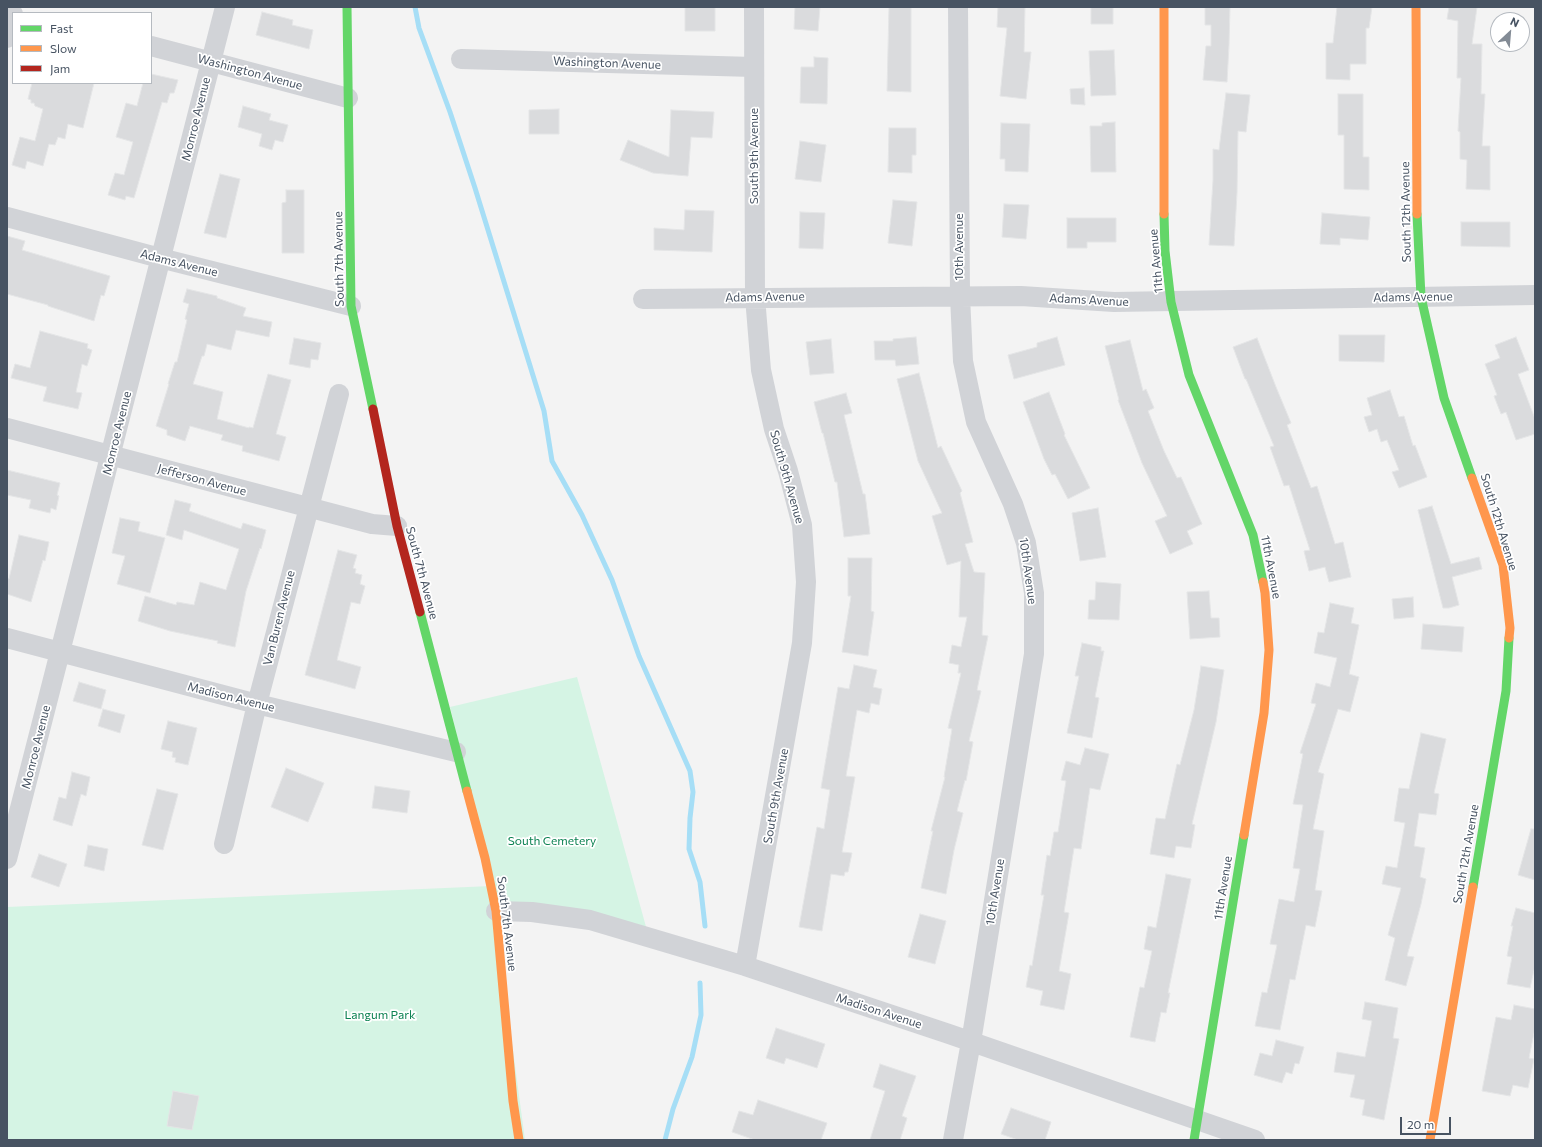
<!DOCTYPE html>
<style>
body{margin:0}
#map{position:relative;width:1542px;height:1147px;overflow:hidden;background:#f3f3f3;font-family:Commissioner,sans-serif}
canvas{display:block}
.frame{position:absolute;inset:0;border:8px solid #475362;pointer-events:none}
.legend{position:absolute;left:12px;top:12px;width:140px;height:72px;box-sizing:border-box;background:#fff;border:1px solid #b5bac0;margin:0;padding:5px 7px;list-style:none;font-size:12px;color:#475362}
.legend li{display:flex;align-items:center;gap:8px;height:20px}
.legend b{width:20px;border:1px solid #b5bac0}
.north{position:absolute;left:1490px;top:12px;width:40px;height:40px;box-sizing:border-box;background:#fff;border:1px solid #b5bac0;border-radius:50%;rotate:26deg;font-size:11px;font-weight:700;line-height:16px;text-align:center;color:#475362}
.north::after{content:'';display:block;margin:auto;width:14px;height:18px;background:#838b95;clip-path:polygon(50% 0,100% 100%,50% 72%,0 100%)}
.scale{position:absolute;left:1400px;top:1117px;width:51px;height:18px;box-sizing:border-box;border:2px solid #475362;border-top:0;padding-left:5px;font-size:12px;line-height:14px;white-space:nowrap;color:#475362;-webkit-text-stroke:3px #fff;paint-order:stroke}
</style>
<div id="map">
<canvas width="1542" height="1147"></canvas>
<div class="frame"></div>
<ul class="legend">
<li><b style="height:5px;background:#63d668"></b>Fast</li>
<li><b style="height:5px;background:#ff974d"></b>Slow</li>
<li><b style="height:5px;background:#b3261e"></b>Jam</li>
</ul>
<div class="north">N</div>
<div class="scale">20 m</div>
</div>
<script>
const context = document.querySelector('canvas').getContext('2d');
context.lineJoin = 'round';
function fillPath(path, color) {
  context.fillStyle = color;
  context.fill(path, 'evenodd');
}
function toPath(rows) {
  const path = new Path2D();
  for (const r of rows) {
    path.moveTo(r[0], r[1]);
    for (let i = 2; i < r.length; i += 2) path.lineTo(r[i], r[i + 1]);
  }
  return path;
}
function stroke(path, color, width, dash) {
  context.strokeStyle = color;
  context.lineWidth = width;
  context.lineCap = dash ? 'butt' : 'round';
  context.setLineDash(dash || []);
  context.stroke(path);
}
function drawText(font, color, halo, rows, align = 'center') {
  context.font = font + ' Commissioner,sans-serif';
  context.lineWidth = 3.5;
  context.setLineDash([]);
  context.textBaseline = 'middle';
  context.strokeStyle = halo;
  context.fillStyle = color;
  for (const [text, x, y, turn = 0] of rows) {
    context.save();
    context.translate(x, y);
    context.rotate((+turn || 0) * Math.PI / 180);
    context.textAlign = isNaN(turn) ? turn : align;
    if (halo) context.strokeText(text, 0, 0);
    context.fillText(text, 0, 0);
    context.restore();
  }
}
fillPath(toPath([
 [577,677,648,934,499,906,450,707],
 [491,886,525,1140,7,1140,7,907]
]), '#d5f4e4');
stroke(toPath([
 [415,7,419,28,450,112,475,188,544,411,552,461,582,515,612,580,639,656,690,771,693,792,690,818,689,849,700,882,705,926],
 [665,1140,673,1109,692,1057,701,1015,700,983]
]), '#a6def6', 5);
const building = toPath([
 [685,7,715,7,715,31,685,31,685,7],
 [795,7,820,7,818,31,794,29,795,7],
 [889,7,911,7,911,92,887,91,889,7],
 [998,7,1025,7,1024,52,1031,52,1026,99,1000,96,1007,28,997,27,998,7],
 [1091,7,1113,7,1113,24,1091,24,1091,7],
 [1205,7,1230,7,1229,45,1227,82,1203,80,1206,46,1211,46,1211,25,1205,25,1205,7],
 [1337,7,1372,7,1369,28,1366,28,1366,64,1350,64,1350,80,1326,79,1326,43,1333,43,1337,7],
 [1449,7,1477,7,1472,44,1482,44,1481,94,1485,94,1482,146,1490,146,1490,190,1466,189,1467,160,1460,159,1460,132,1458,131,1461,78,1457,78,1458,21,1447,19,1449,7],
 [262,12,293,20,292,25,313,30,309,49,256,35,262,12],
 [1114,50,1116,95,1091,96,1089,51,1114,50],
 [814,57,828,58,827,104,800,103,801,67,814,67,814,57],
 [151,74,178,80,174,93,170,93,167,103,162,102,134,198,126,196,125,200,108,195,115,173,124,175,133,142,116,137,126,103,137,106,143,83,151,83,151,74],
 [32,83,94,83,83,128,68,124,65,139,58,137,55,145,49,144,43,166,27,161,25,169,12,165,20,137,35,141,43,109,35,106,34,103,31,103,31,100,28,99,32,83],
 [1084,88,1085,105,1071,104,1070,89,1084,88],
 [1226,93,1250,95,1246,132,1238,131,1237,193,1234,246,1209,245,1213,180,1213,149,1219,150,1226,93],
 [1338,94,1363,94,1363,157,1369,157,1369,190,1344,189,1344,135,1338,135,1338,94],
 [243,106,271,114,269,120,288,125,283,142,275,140,272,150,259,146,262,134,238,127,243,106],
 [559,109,559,134,529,134,529,110,559,109],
 [671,110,714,112,712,138,691,137,688,176,653,173,620,160,628,140,669,157,671,110],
 [1115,122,1116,172,1091,172,1090,126,1102,126,1102,123,1115,122],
 [1001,123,1030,124,1028,172,1005,171,1005,159,1000,159,1001,123],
 [889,128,916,128,916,155,912,155,912,173,888,172,889,128],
 [800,141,826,145,821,182,795,179,800,141],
 [220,174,240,179,226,238,204,233,220,174],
 [286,190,304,190,304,253,282,253,282,203,286,202,286,190],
 [893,200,917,202,912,246,888,243,893,200],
 [1004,204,1029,205,1026,239,1002,237,1004,204],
 [685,210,714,211,712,252,654,250,654,228,684,230,685,210],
 [800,212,825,213,823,249,799,248,800,212],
 [1322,213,1370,217,1368,240,1340,238,1340,245,1320,244,1322,213],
 [1067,218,1116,218,1116,242,1087,242,1087,248,1067,248,1067,218],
 [1461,222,1510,222,1510,247,1461,246,1461,222],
 [7,236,25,241,22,250,110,276,104,296,101,295,94,321,48,306,48,305,7,294,7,236],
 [187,289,217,296,217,298,246,308,243,316,272,322,269,337,236,330,231,350,207,344,204,356,202,356,193,384,223,392,217,419,249,428,249,427,253,428,268,374,291,380,276,434,286,437,279,461,242,451,243,446,221,440,223,435,190,426,185,441,167,435,167,430,156,426,169,384,168,384,175,362,177,362,187,320,185,319,189,304,183,302,187,289],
 [40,331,88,344,87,348,92,350,87,366,82,364,76,392,82,393,78,409,43,401,47,387,11,378,15,364,30,368,40,331],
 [1339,335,1385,335,1384,362,1339,361,1339,335],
 [916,337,919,364,896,366,895,360,875,360,874,341,893,341,893,339,916,337],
 [1057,337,1065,365,1014,379,1008,355,1037,347,1037,343,1057,337],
 [1516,337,1529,370,1518,374,1535,419,1535,434,1516,440,1506,412,1501,414,1494,396,1497,395,1485,364,1500,358,1495,345,1516,337],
 [294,338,321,343,318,360,311,359,310,368,289,364,294,338],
 [1257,338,1276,387,1291,423,1287,425,1311,488,1317,486,1335,544,1343,542,1351,577,1329,582,1325,567,1309,571,1304,551,1310,550,1289,485,1284,486,1270,447,1274,446,1246,379,1245,379,1233,347,1257,338],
 [831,339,834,373,810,375,806,342,831,339],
 [1130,340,1143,391,1146,389,1154,408,1148,411,1164,451,1177,478,1181,477,1202,524,1187,531,1193,544,1170,554,1155,521,1167,516,1142,463,1118,400,1119,400,1105,346,1130,340],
 [919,373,938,448,941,446,962,491,960,493,973,542,965,544,974,572,985,573,982,635,988,636,977,690,981,691,969,741,973,742,966,781,965,780,957,811,963,813,954,850,946,894,921,888,933,831,931,831,945,777,944,777,952,729,948,728,961,673,958,673,959,665,949,663,952,645,961,647,967,617,959,617,961,561,947,565,932,516,942,513,918,461,897,379,919,373],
 [1390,390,1399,417,1404,416,1413,446,1415,445,1427,477,1399,488,1392,472,1399,470,1387,440,1381,442,1377,429,1369,432,1364,417,1372,415,1367,398,1390,390],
 [1049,392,1065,434,1064,435,1090,488,1068,499,1055,474,1052,475,1044,459,1023,402,1049,392],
 [846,393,852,413,844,415,863,494,865,494,870,534,844,537,837,482,835,482,823,433,822,433,814,402,846,393],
 [7,470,60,483,57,495,59,496,56,510,51,508,50,513,29,508,31,500,7,495,7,470],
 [175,500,191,504,189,511,241,529,243,523,266,530,261,549,260,548,246,591,235,647,217,643,218,641,170,631,138,621,145,596,176,605,177,602,194,605,200,582,226,590,239,549,184,530,182,540,166,535,175,500],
 [1432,506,1451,564,1479,557,1482,569,1452,577,1459,605,1449,608,1443,608,1418,510,1432,506],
 [1098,508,1106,557,1080,561,1072,513,1098,508],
 [120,518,140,522,138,531,165,538,150,593,117,584,125,556,112,553,120,518],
 [19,535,49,542,45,561,43,560,31,602,7,594,7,578,9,579,19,535],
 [338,550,357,555,353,568,356,569,355,573,362,575,360,584,365,586,360,604,351,602,337,660,361,667,355,689,305,675,338,550],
 [848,558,872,558,871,611,874,612,868,656,842,652,851,596,848,596,848,558],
 [1096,582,1121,584,1119,620,1088,619,1089,600,1095,600,1096,582],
 [1209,591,1211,618,1219,618,1220,637,1190,639,1187,592,1209,591],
 [1413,597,1414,617,1394,619,1392,599,1413,597],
 [1330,603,1354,608,1351,623,1359,625,1349,674,1359,677,1350,712,1338,709,1318,772,1324,774,1313,829,1324,831,1315,890,1322,891,1315,927,1306,925,1295,980,1290,979,1280,1030,1255,1026,1262,992,1267,993,1277,945,1270,944,1279,899,1294,902,1300,869,1293,868,1303,805,1293,804,1303,754,1300,753,1316,704,1311,703,1316,683,1330,687,1337,658,1314,653,1318,632,1324,633,1330,603],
 [1423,624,1464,627,1462,652,1421,649,1423,624],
 [1082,643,1101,647,1101,651,1104,651,1095,697,1099,698,1092,738,1067,733,1079,676,1075,676,1082,643],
 [854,665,877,670,873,687,882,689,879,705,871,703,869,713,857,710,846,776,855,777,842,852,852,853,848,872,845,872,844,876,831,874,822,931,799,927,817,827,824,829,830,790,821,788,838,687,849,689,854,665],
 [1201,666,1224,670,1216,722,1192,824,1195,825,1191,848,1176,846,1174,858,1150,854,1156,818,1165,819,1177,764,1180,765,1194,710,1201,666],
 [79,682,106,690,101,709,73,701,79,682],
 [103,709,125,715,120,733,98,726,103,709],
 [168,721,197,728,188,765,175,762,176,758,172,757,173,752,161,749,168,721],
 [1421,733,1446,739,1434,793,1439,794,1436,815,1419,813,1414,846,1425,848,1420,877,1426,879,1421,904,1407,956,1414,957,1406,986,1385,980,1395,938,1388,935,1401,888,1382,884,1386,866,1397,868,1405,823,1394,821,1399,788,1409,789,1421,733],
 [1085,748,1109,754,1100,790,1090,788,1081,849,1074,848,1064,912,1069,913,1059,971,1071,974,1064,1010,1040,1005,1043,991,1026,987,1030,965,1032,966,1044,895,1041,895,1047,855,1050,856,1054,832,1058,832,1066,781,1061,780,1066,761,1080,765,1085,748],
 [286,768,324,783,308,822,271,807,286,768],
 [72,772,90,777,86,796,81,794,72,826,53,820,59,797,66,799,72,772],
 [375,786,410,791,407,813,372,808,375,786],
 [157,789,178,794,163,850,142,845,157,789],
 [1531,829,1535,829,1535,880,1518,875,1531,829],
 [88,845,108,849,104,871,84,866,88,845],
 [39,854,67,864,59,887,31,877,39,854],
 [1166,874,1191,879,1168,993,1170,993,1166,1013,1161,1012,1155,1042,1130,1037,1140,987,1144,988,1152,951,1144,949,1148,926,1156,928,1166,874],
 [1516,908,1535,913,1535,966,1530,988,1507,984,1512,957,1507,956,1513,926,1511,926,1516,908],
 [920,914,946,921,935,964,908,957,920,914],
 [1365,1002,1398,1008,1393,1038,1399,1039,1384,1120,1362,1115,1365,1100,1350,1097,1355,1075,1334,1072,1337,1052,1365,1057,1372,1021,1362,1019,1365,1002],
 [1514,1005,1535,1009,1535,1028,1529,1058,1534,1059,1528,1088,1513,1085,1510,1096,1482,1091,1496,1017,1511,1020,1514,1005],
 [776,1028,825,1044,817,1068,786,1058,784,1064,766,1058,776,1028],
 [1276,1040,1304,1047,1299,1064,1295,1063,1292,1074,1286,1072,1282,1083,1254,1075,1260,1053,1272,1056,1276,1040],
 [880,1064,916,1076,902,1116,907,1118,900,1140,870,1140,885,1091,873,1087,880,1064],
 [173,1091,199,1096,192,1130,167,1126,173,1091],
 [758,1100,827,1123,821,1140,755,1140,732,1132,739,1111,753,1115,758,1100],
 [1011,1108,1051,1122,1045,1140,1018,1140,1001,1134,1011,1108]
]);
fillPath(building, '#dadbdd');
stroke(building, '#e4e5e6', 1);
stroke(toPath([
 [7,38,13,14],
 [151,46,348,98],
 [461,59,754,67],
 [7,217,160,258,351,306],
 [643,299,1021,296,1114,302,1535,295],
 [7,428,372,524,397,526],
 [7,638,257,704,456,752],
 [224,844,257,704,339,394],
 [7,859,225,7],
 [496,911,532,912,590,920,745,966,949,1034,1255,1140],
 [745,966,802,643,806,582,802,525,788,471,774,429,761,370,755,297,754,7],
 [953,1140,971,1042,1034,654,1034,593,1026,543,1013,504,976,422,963,361,960,296,958,7]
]), '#d1d3d7', 20);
stroke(toPath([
 [347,7,351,306,373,409],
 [1164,214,1165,251,1171,302,1189,375,1253,535,1263,582],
 [1417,214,1421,297,1444,398,1472,478],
 [420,612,467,791],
 [1473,887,1506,691,1509,638],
 [1194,1140,1244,835]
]), '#63d668', 9);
stroke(toPath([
 [1416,7,1417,214],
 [1164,214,1164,7],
 [1472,478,1503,565,1510,628,1509,638],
 [467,791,485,858,496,911,513,1101,519,1140],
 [1244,835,1264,713,1269,650,1265,593,1263,582],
 [1430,1140,1473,887]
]), '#ff974d', 9);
stroke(toPath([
 [373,409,397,526,420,612]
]), '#b3261e', 9);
drawText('12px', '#475362', '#fff', [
 ["Washington Avenue",607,63,2],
 ["Washington Avenue",250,72,15],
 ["Monroe Avenue",196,119,-76],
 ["South 9th Avenue",754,156,-90],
 ["South 12th Avenue",1406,212,-91],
 ["10th Avenue",959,247,-90],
 ["South 7th Avenue",339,259,-91],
 ["11th Avenue",1156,261,-95],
 ["Adams Avenue",179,263,14],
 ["Adams Avenue",765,297,-1],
 ["Adams Avenue",1413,297,-1],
 ["Adams Avenue",1089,300,3],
 ["Monroe Avenue",117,433,-76],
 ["South 9th Avenue",787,477,74],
 ["Jefferson Avenue",202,480,15],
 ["South 12th Avenue",1499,522,73],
 ["11th Avenue",1271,567,79],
 ["10th Avenue",1028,571,82],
 ["South 7th Avenue",422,573,75],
 ["Van Buren Avenue",279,618,-76],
 ["Madison Avenue",231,697,14],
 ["Monroe Avenue",36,747,-76],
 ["South 9th Avenue",776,796,-80],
 ["South 12th Avenue",1466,854,-80],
 ["11th Avenue",1223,888,-81],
 ["10th Avenue",995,892,-81],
 ["South 7th Avenue",507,924,83],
 ["Madison Avenue",879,1011,18]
]);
drawText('12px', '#0c8252', '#fff', [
 ["South Cemetery",552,841],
 ["Langum Park",380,1015]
]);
</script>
